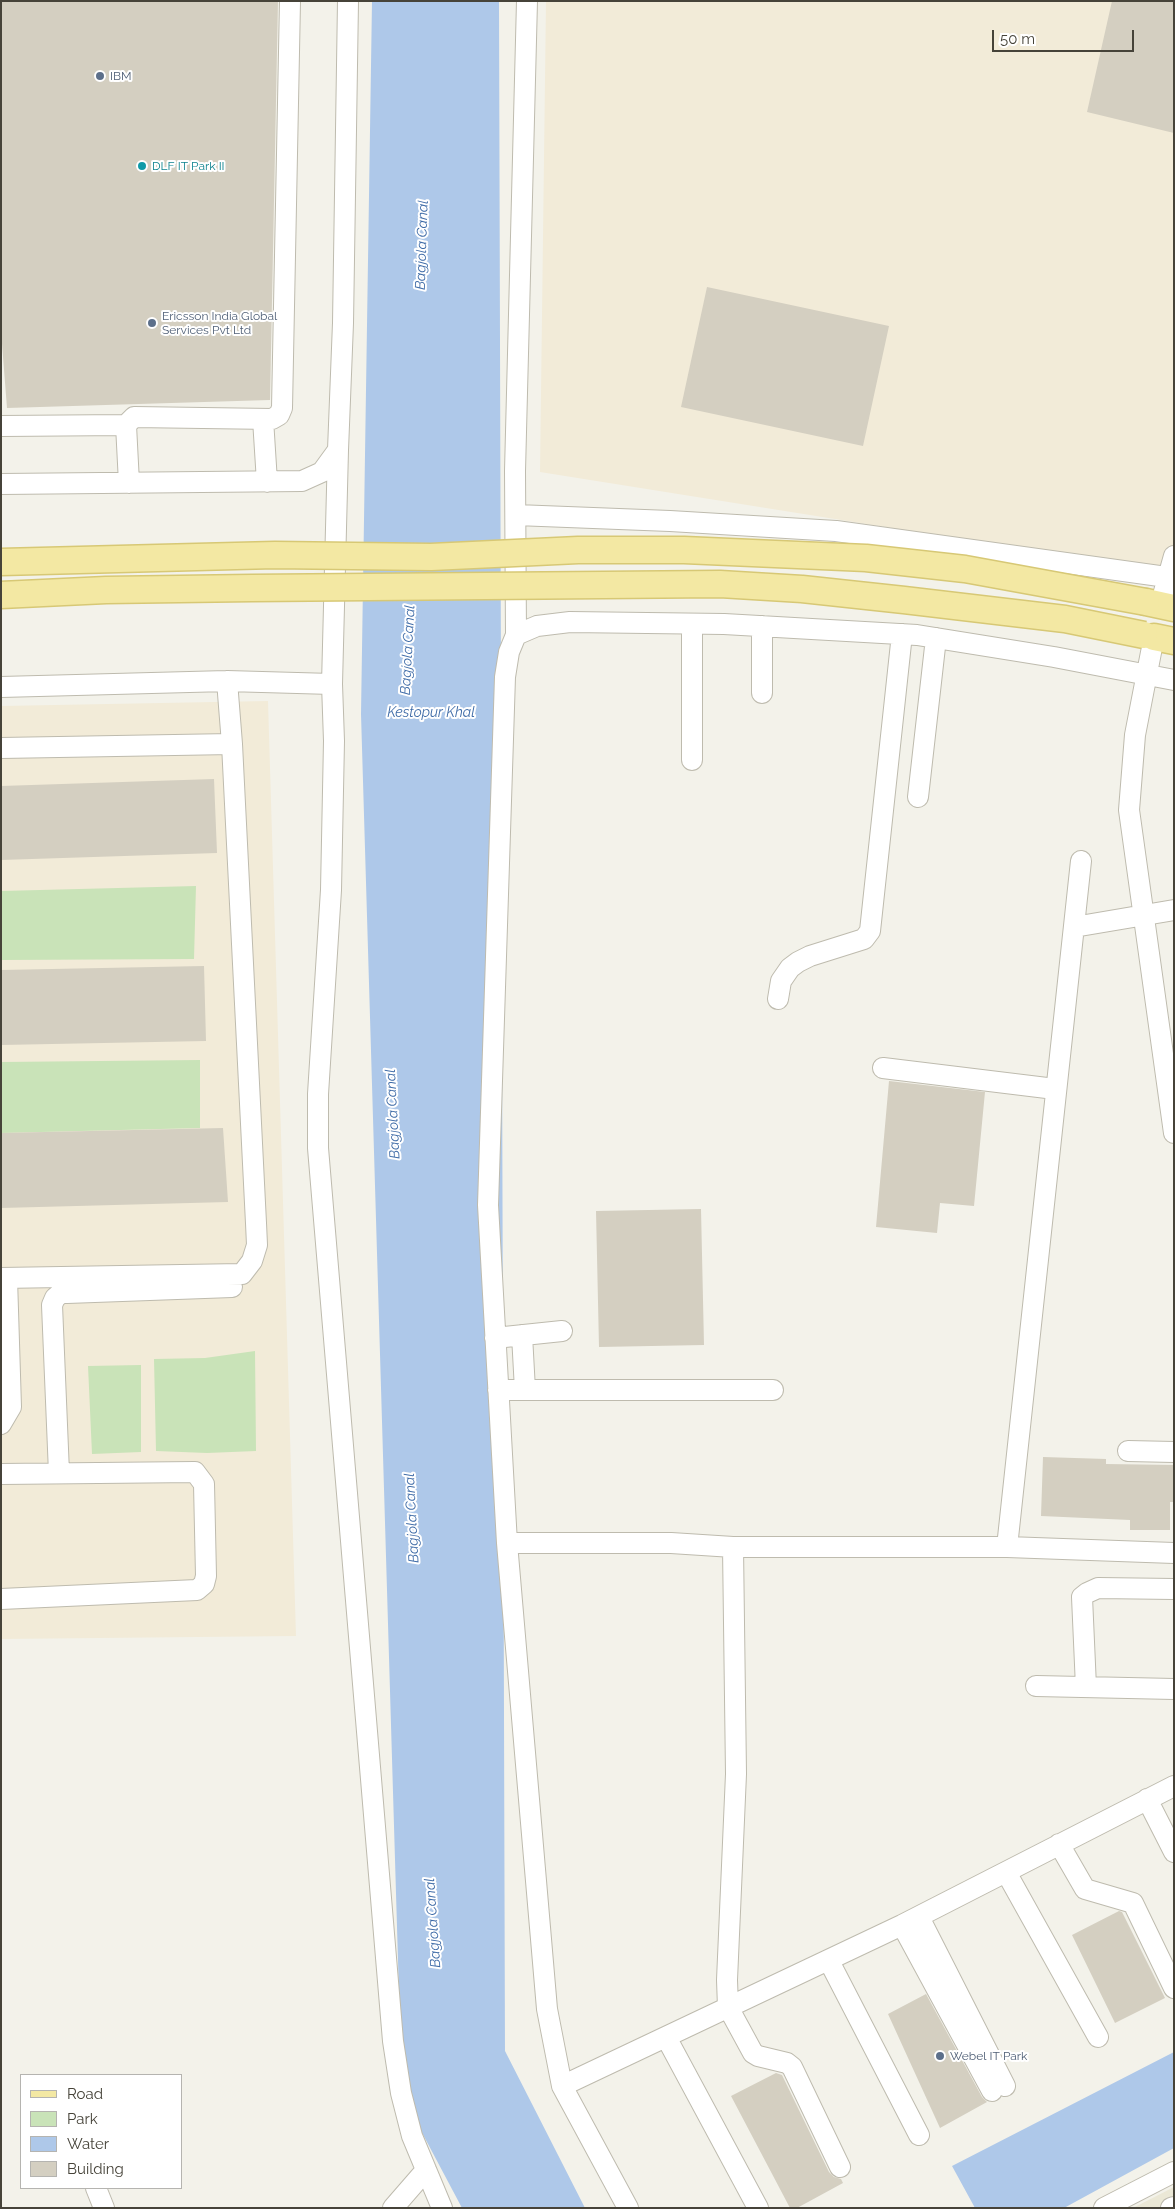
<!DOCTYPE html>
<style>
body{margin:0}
#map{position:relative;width:1175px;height:2209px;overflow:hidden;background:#f3f2ea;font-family:Raleway,sans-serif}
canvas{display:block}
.frame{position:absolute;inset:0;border:2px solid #464339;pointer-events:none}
.legend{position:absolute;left:20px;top:2074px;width:162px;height:115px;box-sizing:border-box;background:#fff;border:1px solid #b5b4b0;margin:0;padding:6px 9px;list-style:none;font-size:15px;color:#464339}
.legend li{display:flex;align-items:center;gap:10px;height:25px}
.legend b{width:25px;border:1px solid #b5b4b0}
.scale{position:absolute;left:992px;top:30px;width:142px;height:22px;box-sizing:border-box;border:2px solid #464339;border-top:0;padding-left:6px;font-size:15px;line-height:18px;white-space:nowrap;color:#464339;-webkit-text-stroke:4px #fff;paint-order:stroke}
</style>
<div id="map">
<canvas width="1175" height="2209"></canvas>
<div class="frame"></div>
<ul class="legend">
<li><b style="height:6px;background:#f3e8a3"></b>Road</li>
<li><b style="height:14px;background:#c9e3b8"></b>Park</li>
<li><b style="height:14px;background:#aec8e9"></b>Water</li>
<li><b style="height:14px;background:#d4cfc1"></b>Building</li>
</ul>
<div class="scale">50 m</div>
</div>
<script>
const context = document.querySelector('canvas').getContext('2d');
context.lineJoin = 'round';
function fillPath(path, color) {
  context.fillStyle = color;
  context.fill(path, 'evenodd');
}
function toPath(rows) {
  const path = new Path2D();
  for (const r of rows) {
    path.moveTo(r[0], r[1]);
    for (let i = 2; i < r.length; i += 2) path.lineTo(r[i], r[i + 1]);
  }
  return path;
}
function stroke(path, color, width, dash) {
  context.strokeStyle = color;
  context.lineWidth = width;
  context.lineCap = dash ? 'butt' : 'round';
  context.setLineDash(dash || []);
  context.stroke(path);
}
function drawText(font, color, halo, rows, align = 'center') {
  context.font = font + ' Raleway,sans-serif';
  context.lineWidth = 4;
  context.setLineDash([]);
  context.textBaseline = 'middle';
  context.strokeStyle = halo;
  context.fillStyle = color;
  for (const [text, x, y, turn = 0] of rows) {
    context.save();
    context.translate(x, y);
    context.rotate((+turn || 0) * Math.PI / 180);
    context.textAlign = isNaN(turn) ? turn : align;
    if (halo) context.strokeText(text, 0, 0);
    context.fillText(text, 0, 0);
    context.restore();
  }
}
fillPath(toPath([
 [546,1,1174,1,1174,573,540,472],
 [268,701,296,1636,1,1639,1,706]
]), '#f2ebd8');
fillPath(toPath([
 [1174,2187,1174,2208,1133,2208]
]), '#ebe8d6');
fillPath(toPath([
 [196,886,194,959,1,960,1,891],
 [200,1060,200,1128,1,1133,1,1062],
 [255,1351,256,1451,207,1453,156,1451,154,1359,205,1358],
 [141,1365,141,1452,92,1454,88,1366]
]), '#c9e3b8');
fillPath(toPath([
 [372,1,499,1,505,2051,585,2208,462,2208,402,2095,361,714],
 [1174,2052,1174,2148,1064,2208,975,2208,952,2166]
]), '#aec8e9');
fillPath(toPath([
 [1,1,278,1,270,400,7,408,1,331],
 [1112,1,1174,1,1174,133,1087,112],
 [707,287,889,326,863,446,681,407],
 [214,779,217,853,1,860,1,786],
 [204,966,206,1041,1,1045,1,970],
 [889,1081,985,1092,974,1206,940,1203,937,1233,876,1227],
 [223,1128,228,1202,1,1208,1,1133],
 [701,1209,704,1345,599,1347,596,1211],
 [1043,1457,1106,1459,1106,1464,1174,1465,1174,1502,1170,1502,1170,1530,1130,1530,1130,1520,1041,1516],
 [1119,1911,1122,1912,1165,1998,1115,2023,1072,1935],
 [926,1994,982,2097,987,2102,940,2128,888,2014],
 [776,2073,782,2075,829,2172,834,2177,841,2179,843,2183,797,2208,790,2208,731,2096]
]), '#d4cfc1');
const minor = toPath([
 [263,419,267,482],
 [126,425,129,483],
 [1,426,126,425,134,417,272,419,279,415,282,408,290,1],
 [338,450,332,684,334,741,331,890,318,1094,318,1148,393,2041,401,2093,412,2136,442,2208],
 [1,484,302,481,322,472,338,450,343,323,348,1],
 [516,515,670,521,836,531,1174,578],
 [1160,606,1174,556],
 [692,624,692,760],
 [516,635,515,471,527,1],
 [1144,635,1154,637,1135,735,1129,810,1174,1133],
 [1,687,227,681,332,684],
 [762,693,762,626],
 [1,748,232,744,227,681],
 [918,797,936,638],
 [1074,927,1174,910],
 [778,999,781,981,790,968,798,962,810,956,864,939,870,931,902,634],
 [883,1068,1055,1089],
 [1,1278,242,1274,252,1261,257,1245,256,1223,232,744],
 [522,1335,525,1390],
 [495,1338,562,1331],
 [498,1390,773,1390],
 [1,1424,11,1407,7,1278],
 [1128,1451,1174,1452],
 [59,1473,52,1305,55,1298,61,1293,67,1293,232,1287],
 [1,1474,195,1472,204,1484,206,1576,204,1584,197,1590,1,1599],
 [507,1543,671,1543,733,1547,1007,1547,1174,1553],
 [733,1547,736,1774,727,1980,728,2007,753,2053,758,2056,787,2063,792,2067,840,2167],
 [1007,1547,1081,861],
 [1036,1686,1174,1689],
 [1086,1687,1082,1597,1087,1593,1098,1588,1174,1589],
 [1147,1799,1174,1852],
 [1059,1844,1085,1889,1133,1903,1174,1988],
 [1006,1872,1098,2037],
 [919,1917,1005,2086],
 [902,1925,992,2091],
 [829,1961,919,2135],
 [666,2037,758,2208],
 [562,2086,902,1925,1174,1786],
 [96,2188,104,2208],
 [393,2208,426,2170],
 [628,2208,562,2086,547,2009,507,1543,488,1205,505,677,509,652,516,635,537,626,570,622,724,624,917,635,1054,657,1174,680],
 [1104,2208,1174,2172],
 [1171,2208,1174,2207]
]);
const major = toPath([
 [1146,602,1174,608],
 [1154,637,1174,641]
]);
stroke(minor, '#bebbae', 22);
stroke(major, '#d7c875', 29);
stroke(minor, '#fff', 20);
stroke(major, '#f3e8a3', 26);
const majorBridge = toPath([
 [1,562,275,555,431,557,578,550,684,550,866,558,965,569,1146,602],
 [1,595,106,590,252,588,720,584,802,589,904,600,1065,619,1144,635]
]);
stroke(majorBridge, '#d7c875', 29, []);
stroke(majorBridge, '#f3e8a3', 26);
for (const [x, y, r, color] of [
 [100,76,5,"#5c6f8a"],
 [142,166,5,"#0f9aa8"],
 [152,323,5,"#5c6f8a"],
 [940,2056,5,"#5c6f8a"]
]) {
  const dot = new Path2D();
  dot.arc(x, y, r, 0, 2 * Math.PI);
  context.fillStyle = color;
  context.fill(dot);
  stroke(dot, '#fff', 2);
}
drawText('12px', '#4e5e75', '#fff', [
 ["IBM",110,76],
 ["Ericsson India Global",162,316],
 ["Services Pvt Ltd",162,330],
 ["Webel IT Park",950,2056]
], 'left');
drawText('12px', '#0d838f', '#fff', [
 ["DLF IT Park II",152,166]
], 'left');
drawText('italic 14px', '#3e6ba7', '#fff', [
 ["Bagjola Canal",422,245,-88],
 ["Bagjola Canal",408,650,-87],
 ["Kestopur Khal",431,713],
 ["Bagjola Canal",393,1114,-93],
 ["Bagjola Canal",412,1518,-93],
 ["Bagjola Canal",433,1923,-94]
]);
</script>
